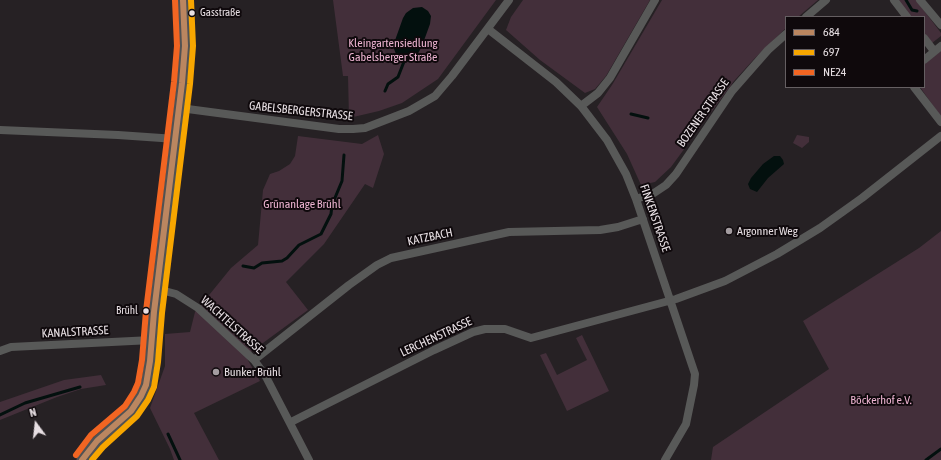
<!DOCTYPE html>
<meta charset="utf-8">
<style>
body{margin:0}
#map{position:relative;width:941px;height:460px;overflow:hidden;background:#262124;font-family:"Asap Condensed",sans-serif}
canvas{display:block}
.legend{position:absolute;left:785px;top:16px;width:140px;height:72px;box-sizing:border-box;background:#0f090c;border:1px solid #655f62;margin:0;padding:5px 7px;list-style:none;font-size:12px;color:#e7dfe3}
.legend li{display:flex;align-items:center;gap:8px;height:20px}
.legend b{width:20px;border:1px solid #655f62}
.north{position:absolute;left:16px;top:404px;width:40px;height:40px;-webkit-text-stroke:3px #0f090c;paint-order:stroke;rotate:345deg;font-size:11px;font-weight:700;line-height:16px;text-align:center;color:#e7dfe3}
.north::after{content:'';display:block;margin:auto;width:14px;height:18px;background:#e7dfe3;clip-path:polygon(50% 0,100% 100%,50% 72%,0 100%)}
</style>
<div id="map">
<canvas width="941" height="460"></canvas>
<ul class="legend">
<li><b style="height:5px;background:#bb8660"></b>684</li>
<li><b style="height:5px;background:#f7a600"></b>697</li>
<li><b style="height:5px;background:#f26522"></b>NE24</li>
</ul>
<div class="north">N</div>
</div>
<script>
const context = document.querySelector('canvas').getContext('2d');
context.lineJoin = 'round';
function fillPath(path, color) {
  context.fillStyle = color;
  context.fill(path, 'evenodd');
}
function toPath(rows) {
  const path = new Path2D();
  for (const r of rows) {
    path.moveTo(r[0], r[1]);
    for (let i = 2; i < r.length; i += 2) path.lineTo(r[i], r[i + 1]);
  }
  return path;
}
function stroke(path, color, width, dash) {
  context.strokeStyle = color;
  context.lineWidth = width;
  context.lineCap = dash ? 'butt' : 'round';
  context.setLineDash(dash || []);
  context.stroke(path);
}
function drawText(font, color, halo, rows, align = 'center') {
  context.font = font + ' "Asap Condensed",sans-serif';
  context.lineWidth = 4;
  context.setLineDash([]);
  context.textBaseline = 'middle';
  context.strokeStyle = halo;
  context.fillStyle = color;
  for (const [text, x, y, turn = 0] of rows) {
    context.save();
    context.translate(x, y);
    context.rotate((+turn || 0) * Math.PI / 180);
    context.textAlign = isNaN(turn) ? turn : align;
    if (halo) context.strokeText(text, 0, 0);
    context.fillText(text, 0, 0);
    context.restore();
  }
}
fillPath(toPath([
 [333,0,496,0,438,79,402,103,379,111,349,118,348,76,343,76],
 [523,0,650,0,606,76,595,89,585,93,540,60,506,30,511,17],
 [662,0,818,0,798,17,786,17,786,28,755,58,734,81,671,167,655,182,641,185,627,154,597,107,612,85],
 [898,0,916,0,941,33,941,36,932,43,924,33,924,17,911,17],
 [941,51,941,117,920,87,924,87,924,64],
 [378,135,384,154,373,188,365,184,324,244,286,282,308,310,252,351,246,357,260,381,194,413,219,460,174,460,170,449,150,408,165,366,165,334,190,332,195,312,201,305,231,268,258,245,263,190,270,174,279,171,290,164,295,156,298,136,362,144],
 [797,135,809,137,809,142,802,148,793,143],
 [941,231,941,460,711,460,713,447,829,369,803,321,919,248],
 [582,335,609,391,567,411,540,355,546,353,557,375,587,360,576,338],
 [101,375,106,385,81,389,57,397,0,420,0,402,64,380]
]), '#432f3a');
fillPath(toPath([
 [422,7,428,11,431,16,430,24,422,46,414,61,404,62,397,57,393,46,403,18,406,13,413,8],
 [774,156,780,156,783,160,784,164,768,178,757,192,750,189,748,184,751,178,763,164]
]), '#03100e');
stroke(toPath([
 [906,0,912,10,917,11],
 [385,91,388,84,398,77,405,59],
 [631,114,648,118],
 [243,266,254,268,262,263,282,261,287,258,299,245,321,234,331,214,332,205,342,181,344,155],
 [0,415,25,403,80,387],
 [168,434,180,460],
 [926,460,941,449]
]), '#03100e', 3);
stroke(toPath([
 [894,0,907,17],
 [920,0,941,25],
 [806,17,826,0],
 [488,29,556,82,581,106,607,140,626,174,636,199,695,374,694,385,686,424,665,460],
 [924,38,934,51],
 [924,60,941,46],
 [914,87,941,122],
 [581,106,598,93,610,78,655,0],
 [180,108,339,129,353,129,365,128,409,111,435,96,452,76,509,0],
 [0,130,118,135,176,139],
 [636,199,654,193,666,185,676,174,732,91,768,50,786,34],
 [157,289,176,294,198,308,254,360,265,375,309,460],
 [0,351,11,347,152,340],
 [254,360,349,285,377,265,391,258,509,232,600,230,618,227,643,219],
 [291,422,434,350,473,332,485,329,505,329,531,338,676,299,725,281,777,254,820,228,862,198,941,136]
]), '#585958', 8);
stroke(toPath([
 [82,460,97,441,131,411,141,396,146,385,150,361,154,312,182,83,185,46,183,0]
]), '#515253', 11);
stroke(toPath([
 [82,460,97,441,131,411,141,396,146,385,150,361,154,312,182,83,185,46,183,0]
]), '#bb8660', 6);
stroke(toPath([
 [92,460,103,447,137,416,148,400,154,387,158,362,162,313,190,84,193,46,191,0]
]), '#f7a600', 6);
stroke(toPath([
 [76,455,91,435,125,406,134,392,138,383,142,360,146,311,174,82,177,46,175,0]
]), '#f26522', 6);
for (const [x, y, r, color] of [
 [192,13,3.5,"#e7dfe3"],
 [729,231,4,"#a39ca0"],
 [146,311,3.5,"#e7dfe3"],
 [216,372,4,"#a39ca0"]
]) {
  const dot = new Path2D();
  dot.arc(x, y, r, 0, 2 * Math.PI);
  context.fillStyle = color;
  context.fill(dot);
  stroke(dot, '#0f090c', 1.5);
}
drawText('11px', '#e7dfe3', '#0f090c', [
 ["Gasstraße",200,13],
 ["Brühl",138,311,"right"]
], 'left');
drawText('12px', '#ecb3d0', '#0f090c', [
 ["Kleingartensiedlung",393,43],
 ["Gabelsberger Straße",393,57],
 ["Grünanlage Brühl",302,204],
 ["Böckerhof e.V.",881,400]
]);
drawText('12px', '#e7dfe3', '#0f090c', [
 ["GABELSBERGERSTRASSE",301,111,6],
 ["BOZENER STRASSE",703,113,-55],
 ["FINKENSTRASSE",655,218,71],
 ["KATZBACH",430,237,-12],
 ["WACHTELSTRASSE",232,325,42],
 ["KANALSTRASSE",75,332,-3],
 ["LERCHENSTRASSE",436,337,-25]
]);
drawText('12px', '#e7dfe3', '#0f090c', [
 ["Argonner Weg",737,231],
 ["Bunker Brühl",224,372]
], 'left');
</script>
